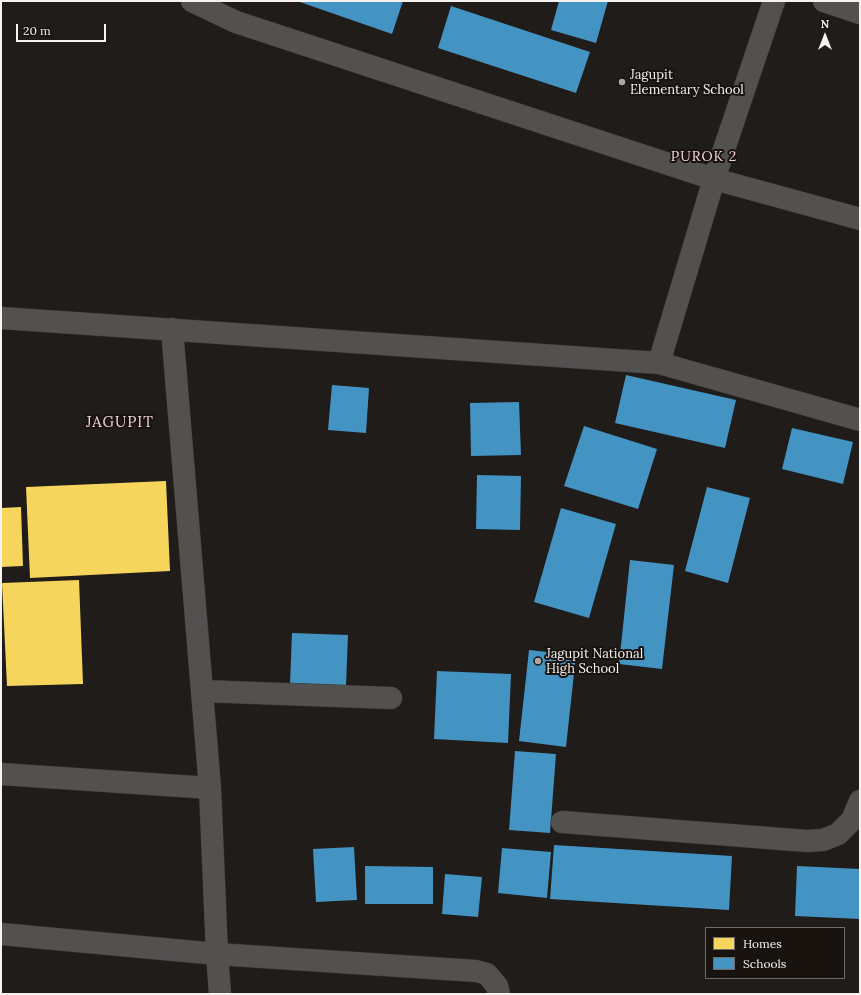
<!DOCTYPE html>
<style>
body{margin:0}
#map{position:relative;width:861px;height:995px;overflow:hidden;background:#1f1c1a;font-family:Lora,serif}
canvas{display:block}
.frame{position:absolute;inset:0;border:2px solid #f5f2ef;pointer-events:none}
.legend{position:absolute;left:705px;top:927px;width:140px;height:52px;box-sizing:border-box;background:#18130f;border:1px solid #706c69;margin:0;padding:5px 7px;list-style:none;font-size:12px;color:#f5f2ef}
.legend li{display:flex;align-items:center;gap:8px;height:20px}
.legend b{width:20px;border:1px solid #706c69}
.north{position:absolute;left:805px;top:16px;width:40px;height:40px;-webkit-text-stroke:3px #18130f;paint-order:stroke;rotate:0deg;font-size:11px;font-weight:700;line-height:16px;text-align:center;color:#f5f2ef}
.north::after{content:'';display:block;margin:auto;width:14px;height:18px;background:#f5f2ef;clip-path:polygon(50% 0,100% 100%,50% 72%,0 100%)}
.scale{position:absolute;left:16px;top:24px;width:90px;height:18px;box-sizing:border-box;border:2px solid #f5f2ef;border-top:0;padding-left:5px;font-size:12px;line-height:14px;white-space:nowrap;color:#f5f2ef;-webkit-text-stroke:3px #18130f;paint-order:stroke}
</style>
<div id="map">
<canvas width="861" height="995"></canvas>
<div class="frame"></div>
<ul class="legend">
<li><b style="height:11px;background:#f6d55c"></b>Homes</li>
<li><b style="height:11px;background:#4393c3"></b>Schools</li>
</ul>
<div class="north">N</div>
<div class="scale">20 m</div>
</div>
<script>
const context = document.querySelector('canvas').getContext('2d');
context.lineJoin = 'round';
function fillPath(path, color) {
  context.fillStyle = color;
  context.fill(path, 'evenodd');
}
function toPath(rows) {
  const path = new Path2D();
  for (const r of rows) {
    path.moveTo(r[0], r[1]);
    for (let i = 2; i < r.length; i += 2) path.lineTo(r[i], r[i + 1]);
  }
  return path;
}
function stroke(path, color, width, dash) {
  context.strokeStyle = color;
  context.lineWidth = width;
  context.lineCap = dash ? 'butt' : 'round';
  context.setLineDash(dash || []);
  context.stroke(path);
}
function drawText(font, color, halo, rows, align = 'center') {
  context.font = font + ' Lora,serif';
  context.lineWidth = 4;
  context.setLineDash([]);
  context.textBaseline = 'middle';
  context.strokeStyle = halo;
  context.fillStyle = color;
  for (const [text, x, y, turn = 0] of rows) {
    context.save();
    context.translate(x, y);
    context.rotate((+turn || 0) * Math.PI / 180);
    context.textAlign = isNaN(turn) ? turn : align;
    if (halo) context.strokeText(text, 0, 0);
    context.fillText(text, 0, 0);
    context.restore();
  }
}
fillPath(toPath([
 [166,481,170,571,30,578,26,487],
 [21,507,23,566,1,567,1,508],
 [79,580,83,684,7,686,2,583]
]), '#f6d55c');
fillPath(toPath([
 [297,1,403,1,392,34],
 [559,1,608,1,596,43,551,30],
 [451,6,590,52,576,93,438,48],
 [626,375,736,400,725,448,615,423],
 [332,385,369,388,366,433,328,430],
 [519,402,521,455,471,456,470,403],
 [584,426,657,449,638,509,564,486],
 [792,428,853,442,843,484,782,469],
 [477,475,521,476,520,530,476,529],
 [707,487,750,498,728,583,685,571],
 [561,508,616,524,589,618,534,602],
 [630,560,674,565,662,669,619,664],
 [292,633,348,635,346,686,290,684],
 [529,650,576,655,566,747,519,741],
 [437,671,511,674,508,743,434,739],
 [515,751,556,754,550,833,509,830],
 [554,845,732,856,729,910,550,899],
 [354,847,357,900,316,902,313,849],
 [502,848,551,852,547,898,498,893],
 [365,866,433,867,433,904,365,904],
 [797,866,860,869,860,919,795,916],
 [445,874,482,877,478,917,442,914]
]), '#4393c3');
const minor = toPath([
 [192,1,236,22,714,179,860,219],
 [824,1,860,13],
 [1,318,659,363,860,420],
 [172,329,210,788,217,954,220,994],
 [659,363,714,179,774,1],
 [202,691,391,698],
 [1,774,210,788],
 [562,822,807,841,823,840,838,834,852,820,860,801],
 [1,934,217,954,476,971,487,974,497,986,499,994]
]);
stroke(minor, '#383634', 23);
stroke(minor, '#535150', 22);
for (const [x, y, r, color] of [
 [622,82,4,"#aaa7a4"],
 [538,661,4,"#aaa7a4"]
]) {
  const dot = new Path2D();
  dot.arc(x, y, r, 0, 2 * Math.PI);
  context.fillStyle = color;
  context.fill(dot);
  stroke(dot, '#18130f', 1.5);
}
drawText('13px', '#f5f2ef', '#18130f', [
 ["Jagupit",630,75],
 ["Elementary School",630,90],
 ["Jagupit National",546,654],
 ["High School",546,669]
], 'left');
context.letterSpacing = '1px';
drawText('14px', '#f4d3dd', '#18130f', [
 ["PUROK 2",704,157]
]);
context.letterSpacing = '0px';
context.letterSpacing = '1px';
drawText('15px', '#f4d3dd', '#18130f', [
 ["JAGUPIT",120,423]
]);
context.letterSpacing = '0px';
</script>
